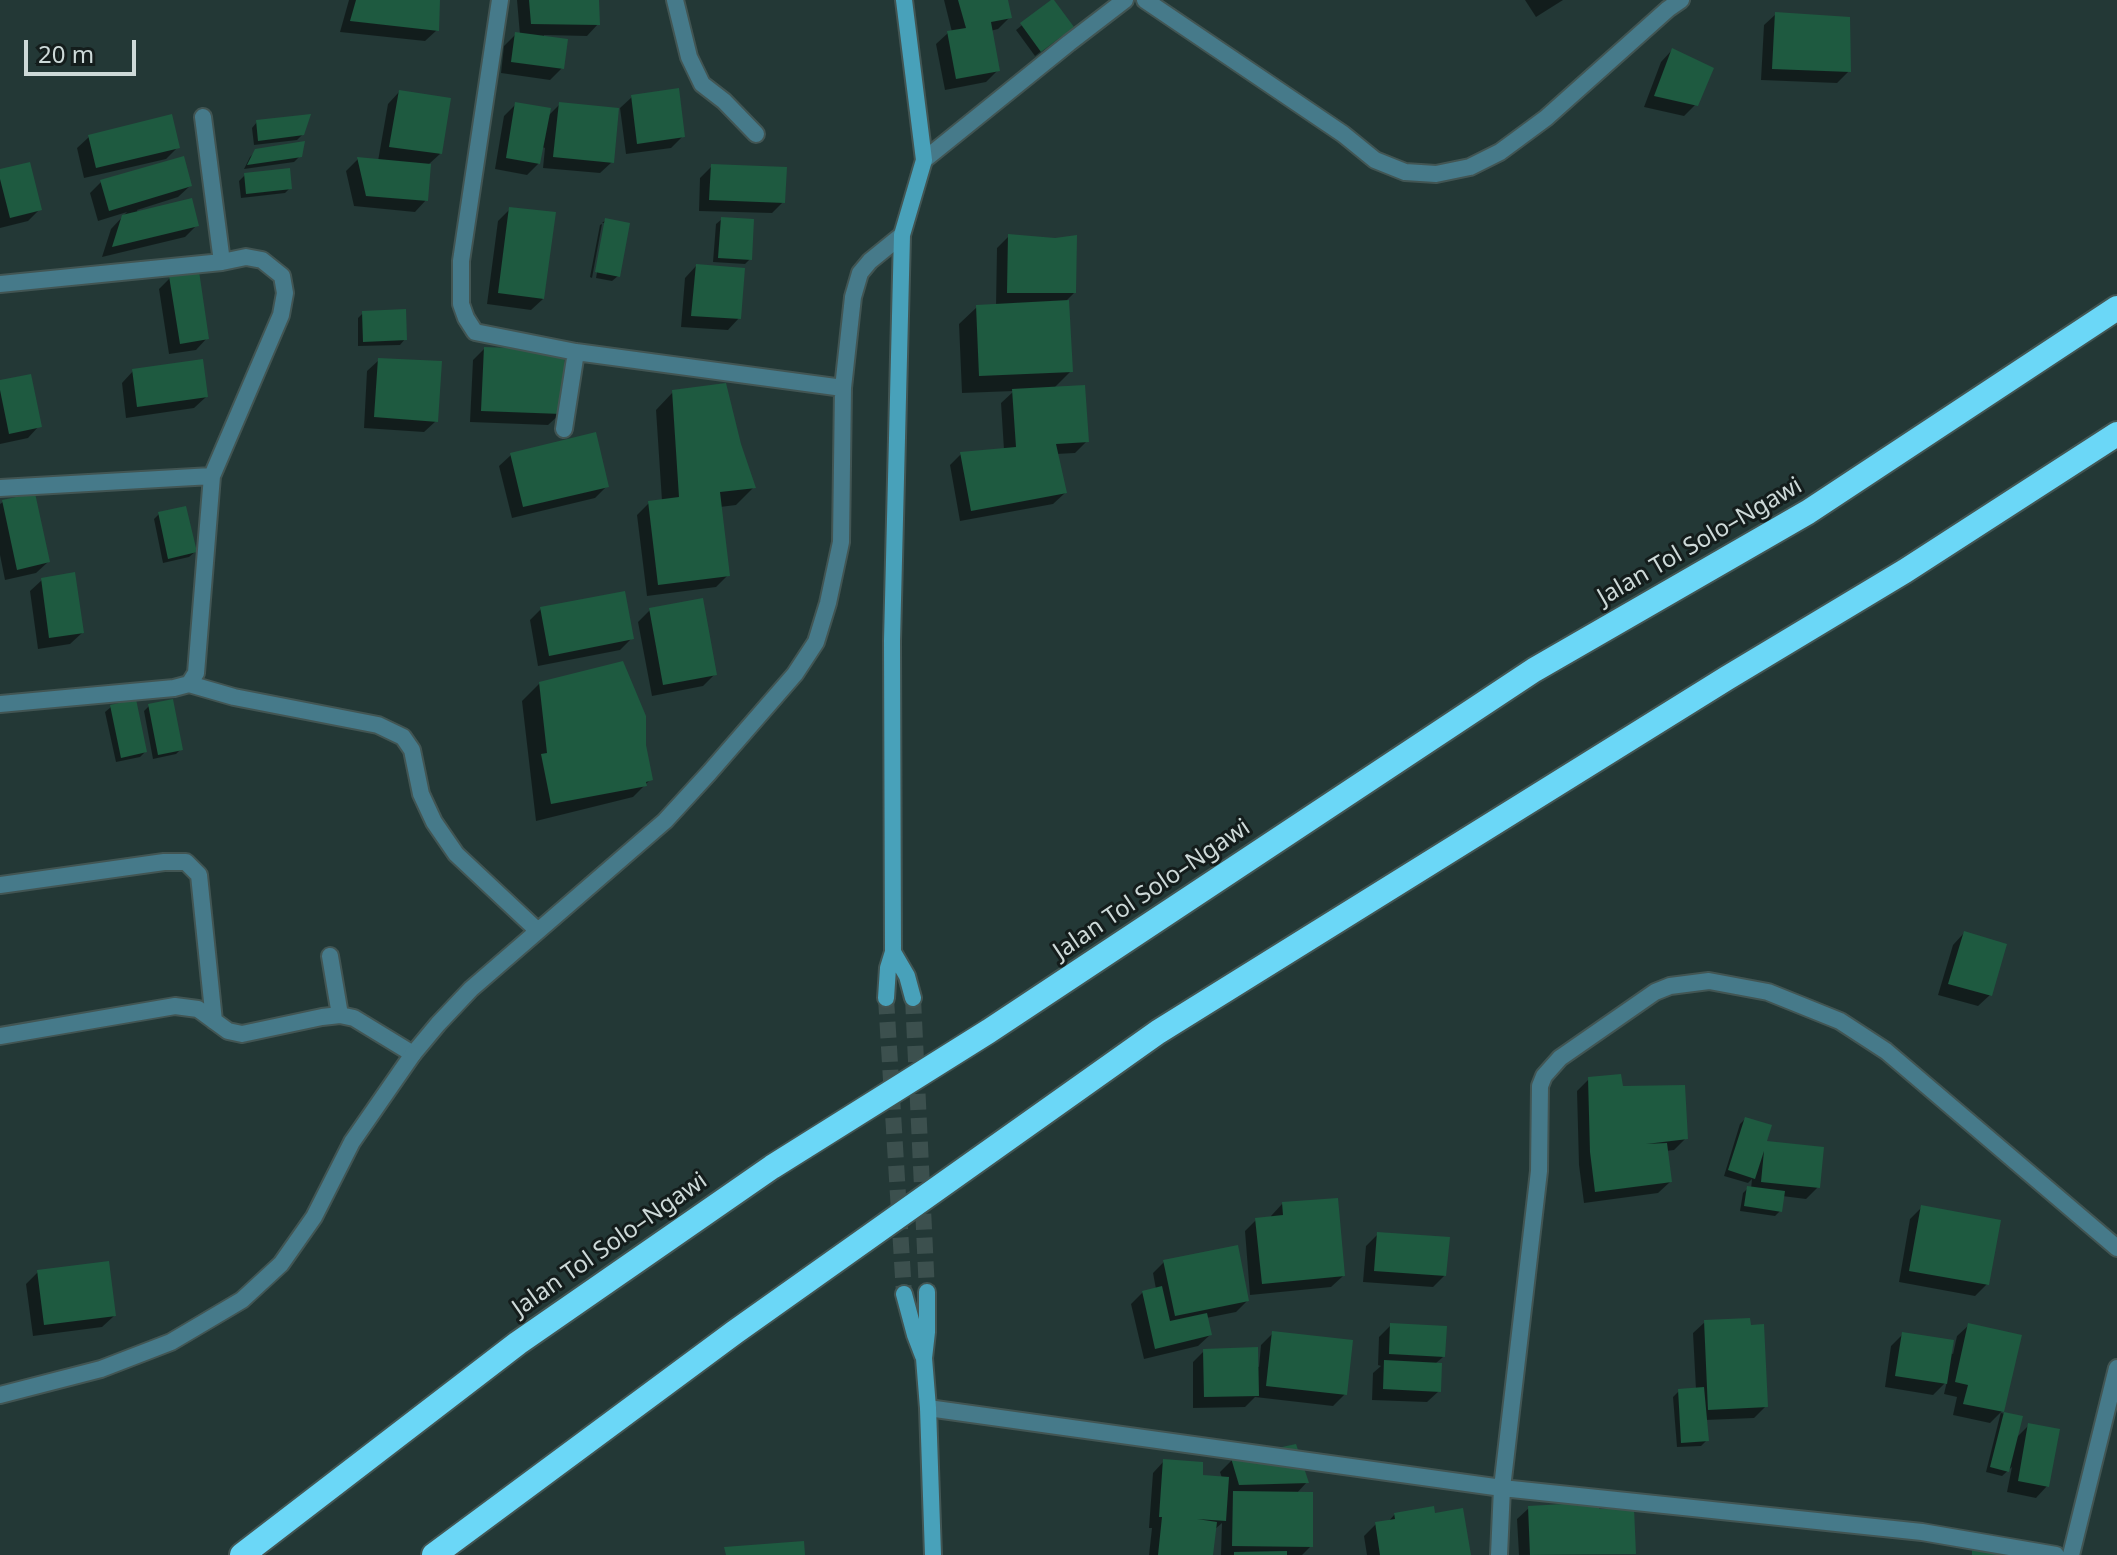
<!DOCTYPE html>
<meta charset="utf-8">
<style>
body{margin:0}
#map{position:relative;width:2117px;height:1555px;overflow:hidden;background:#233836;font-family:"Noto Sans",sans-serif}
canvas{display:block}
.scale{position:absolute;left:24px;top:40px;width:112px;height:36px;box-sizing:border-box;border:4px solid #cdd9d8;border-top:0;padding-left:10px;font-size:24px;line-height:28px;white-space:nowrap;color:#cdd9d8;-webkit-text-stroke:6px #141d1c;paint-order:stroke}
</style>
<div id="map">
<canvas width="2117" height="1555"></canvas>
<div class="scale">20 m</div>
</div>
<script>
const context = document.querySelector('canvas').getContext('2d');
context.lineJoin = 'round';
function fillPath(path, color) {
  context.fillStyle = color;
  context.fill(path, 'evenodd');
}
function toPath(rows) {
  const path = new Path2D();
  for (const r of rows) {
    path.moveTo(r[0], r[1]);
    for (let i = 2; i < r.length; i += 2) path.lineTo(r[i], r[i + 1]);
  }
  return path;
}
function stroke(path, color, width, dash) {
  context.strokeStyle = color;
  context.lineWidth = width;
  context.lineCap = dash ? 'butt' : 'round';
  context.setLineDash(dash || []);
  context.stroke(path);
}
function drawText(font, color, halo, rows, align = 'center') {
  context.font = font + ' "Noto Sans",sans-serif';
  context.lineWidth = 6;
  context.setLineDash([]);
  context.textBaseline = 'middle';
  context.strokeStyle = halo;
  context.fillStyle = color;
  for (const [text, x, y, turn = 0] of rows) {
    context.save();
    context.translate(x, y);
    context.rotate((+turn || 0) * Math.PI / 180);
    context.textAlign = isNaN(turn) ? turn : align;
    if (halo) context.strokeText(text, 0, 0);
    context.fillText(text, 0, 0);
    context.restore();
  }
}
fillPath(toPath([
 [349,0,438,0,437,30,425,41,340,32],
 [517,0,597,0,598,24,587,36,544,35,544,38,562,68,550,80,501,73,504,46,516,34,520,35],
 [944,0,1006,0,1010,17,998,29,990,31,998,70,986,82,945,90,936,44,948,33,952,32],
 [1525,0,1563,0,1536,17],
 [1052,1,1066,32,1035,56,1016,30],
 [1776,14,1849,71,1837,83,1761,80,1764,25],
 [1672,50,1696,104,1684,116,1644,107,1661,62],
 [399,92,440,154,429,164,426,200,415,212,354,206,346,171,358,159,378,161,388,104],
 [632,97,683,136,671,148,626,154,620,108],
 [516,104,547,117,559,105,612,162,600,173,543,168,545,148,542,147,539,163,527,175,495,169,504,116],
 [257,122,303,134,297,140,254,145,252,128],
 [89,137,178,147,166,159,84,178,77,148],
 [256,151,300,156,294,162,244,169,250,157],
 [712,166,783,202,772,213,699,211,700,178],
 [0,172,40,209,28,221,0,228],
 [245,175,290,188,285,193,241,198,239,181],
 [101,182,190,186,178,197,137,210,138,213,196,226,185,237,102,257,111,229,127,212,98,221,90,193],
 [510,209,543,299,531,310,487,304,498,221],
 [722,219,750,259,745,264,713,262,716,224],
 [606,220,618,276,612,281,596,278,606,223,602,223],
 [602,224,592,278,590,277,600,225],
 [1009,236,1074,293,1067,300,1071,371,1053,389,1087,441,1075,453,1056,454,1065,493,1053,504,960,521,950,465,961,454,1004,450,1001,403,1014,391,962,393,959,324,977,307,996,306,997,248],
 [696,266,739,318,728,330,681,327,685,278],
 [170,278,207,338,196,350,169,354,159,289],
 [363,313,405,339,400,345,358,346,358,318],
 [484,349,560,414,548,425,470,422,473,360],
 [379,360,436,421,424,432,364,428,367,371],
 [133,371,206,397,194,408,126,418,122,383],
 [0,382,39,426,28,438,0,444],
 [673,392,739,445,754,487,736,505,720,507,728,575,716,587,647,596,637,515,649,503,662,501,656,410],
 [511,455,607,486,595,498,512,518,499,466],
 [3,502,48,562,36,573,5,580,0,555,0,504],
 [159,514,195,552,189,557,163,563,154,519],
 [42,580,82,633,70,644,38,649,30,591],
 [541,609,631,639,620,650,538,666,530,620],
 [650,610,715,674,703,686,652,696,638,622],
 [540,683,644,745,650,780,633,797,536,821,522,701],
 [149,706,181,749,176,754,153,759,144,711],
 [111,707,145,752,140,757,116,762,105,712],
 [1964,933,1990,995,1978,1006,1938,995,1953,945],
 [1589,1079,1621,1088,1686,1138,1674,1150,1666,1151,1670,1182,1658,1193,1584,1203,1579,1165,1577,1091],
 [1745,1119,1764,1143,1818,1187,1806,1199,1782,1196,1780,1211,1775,1216,1740,1211,1743,1193,1748,1188,1751,1189,1752,1179,1748,1183,1724,1176,1740,1124],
 [1282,1204,1343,1276,1331,1287,1250,1295,1245,1231,1256,1220,1271,1218,1271,1216],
 [1922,1207,1987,1284,1975,1296,1899,1282,1910,1219],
 [1378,1234,1445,1275,1433,1287,1363,1282,1366,1246],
 [1164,1262,1247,1301,1236,1312,1206,1318,1210,1335,1198,1346,1144,1359,1131,1304,1143,1292,1156,1289,1153,1273],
 [38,1272,114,1316,102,1327,33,1336,26,1284],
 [1705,1322,1766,1406,1754,1418,1705,1420,1707,1440,1701,1446,1677,1447,1673,1397,1679,1391,1696,1390,1693,1333],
 [1391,1325,1443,1357,1435,1364,1439,1391,1427,1402,1372,1400,1373,1373,1381,1366,1378,1365,1379,1337],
 [1969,1325,2020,1336,2001,1413,2021,1418,2016,1438,2029,1425,2047,1486,2036,1498,2007,1492,2012,1467,2002,1476,1986,1472,2001,1412,1990,1423,1953,1415,1957,1397,1944,1394,1947,1381,1933,1395,1885,1387,1891,1346,1903,1334,1953,1354,1957,1336],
 [1273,1333,1345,1394,1333,1406,1255,1397,1245,1407,1193,1408,1193,1362,1204,1351,1259,1367,1261,1345],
 [1232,1460,1307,1482,1296,1494,1311,1546,1302,1555,1221,1555,1222,1523,1214,1530,1211,1555,1149,1555,1152,1528,1149,1528,1153,1473,1164,1461,1200,1477,1222,1478,1220,1472],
 [1529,1508,1597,1511,1634,1554,1519,1555,1517,1519],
 [1395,1514,1433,1515,1468,1555,1367,1555,1364,1536,1376,1524,1388,1522]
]), '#0007');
fillPath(toPath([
 [356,0,440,0,439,31,350,21],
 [529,0,599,0,600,25,531,24],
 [958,0,1008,0,1012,18,991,22,1000,71,956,79,947,31,966,28],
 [1051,0,1054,0,1074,27,1041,52,1020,23],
 [1775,12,1850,17,1851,72,1772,69],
 [515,32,568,39,564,69,511,62],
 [1672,48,1714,68,1698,106,1654,96],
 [679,88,685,137,637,144,631,95],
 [399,90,451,98,442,154,389,147],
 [515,102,551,108,540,164,506,158],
 [559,102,619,108,614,163,553,157],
 [172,114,180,148,96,168,88,135],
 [311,114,304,135,258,141,256,120],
 [305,141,302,157,247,165,255,149],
 [184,156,192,186,109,211,100,180],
 [357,157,431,164,428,201,366,196],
 [30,162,42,210,10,218,0,179,0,169],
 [711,164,787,167,785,203,709,200],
 [290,168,292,189,246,194,244,173],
 [192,198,199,226,112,247,122,215],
 [509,207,556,212,544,299,498,293],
 [721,217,754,219,752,260,718,258],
 [605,218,630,223,620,277,595,272],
 [1008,234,1055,238,1077,235,1076,293,1007,293],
 [696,264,745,268,741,319,691,316],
 [199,271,209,339,180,344,169,276],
 [1069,300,1073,372,979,376,976,305],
 [406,309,407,340,363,342,362,311],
 [484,347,565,350,562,414,481,411],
 [378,358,442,361,438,422,374,417],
 [203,359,208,397,137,407,132,369],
 [31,374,42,427,9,434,0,390,0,380],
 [726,383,741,444,756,488,720,492,730,576,658,585,648,501,679,497,672,390],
 [1085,385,1089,442,1056,444,1067,493,971,511,960,452,1016,447,1012,389],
 [596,432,609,487,523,507,510,453],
 [35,493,50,562,17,570,2,500],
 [186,506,197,552,168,559,158,512],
 [75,572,84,633,49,638,41,578],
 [625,591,634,639,549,656,540,607],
 [703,598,717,675,663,685,649,608],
 [623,661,646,716,646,745,653,780,646,782,647,786,551,804,541,754,547,753,539,682],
 [136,699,147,752,121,758,110,705],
 [173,699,183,750,158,755,148,704],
 [1964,931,2007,944,1992,996,1948,984],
 [1621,1074,1623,1086,1685,1085,1688,1139,1646,1144,1667,1143,1672,1182,1595,1192,1590,1152,1588,1077],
 [1745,1117,1772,1125,1767,1141,1824,1147,1820,1188,1761,1182,1764,1151,1755,1179,1728,1170],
 [1747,1186,1785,1191,1782,1212,1744,1206],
 [1338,1198,1345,1276,1262,1284,1255,1218,1283,1215,1282,1202],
 [1921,1205,2001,1220,1989,1285,1909,1271],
 [1377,1232,1450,1237,1446,1276,1374,1271],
 [1238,1245,1249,1301,1175,1316,1163,1260],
 [109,1261,116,1316,44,1325,37,1270],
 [1162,1286,1170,1321,1207,1313,1212,1335,1155,1349,1142,1291],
 [1750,1318,1751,1325,1764,1324,1768,1407,1708,1410,1704,1320],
 [1390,1323,1447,1326,1445,1357,1389,1354],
 [1968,1323,2022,1335,2004,1412,1963,1404,1968,1385,1955,1382],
 [1272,1331,1353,1340,1347,1395,1266,1386],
 [1902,1332,1954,1340,1947,1384,1895,1376],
 [1258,1347,1259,1396,1204,1397,1203,1349],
 [1384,1360,1442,1363,1441,1392,1383,1389],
 [1704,1387,1709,1441,1681,1443,1678,1389],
 [2004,1412,2023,1416,2009,1472,1990,1467],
 [2028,1423,2060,1429,2049,1487,2018,1481],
 [1296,1444,1309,1483,1239,1485,1231,1458],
 [1163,1459,1203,1462,1203,1475,1229,1477,1226,1521,1197,1519,1217,1522,1213,1555,1158,1555,1162,1517,1159,1517],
 [1233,1491,1313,1492,1313,1547,1232,1546],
 [1599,1502,1599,1509,1634,1508,1636,1554,1530,1555,1528,1506],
 [1434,1506,1435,1513,1463,1508,1471,1555,1380,1555,1375,1522,1395,1519,1394,1513],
 [804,1541,805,1555,726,1555,724,1547],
 [1972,1550,2002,1553,2002,1555,1972,1555],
 [1287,1551,1287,1555,1234,1555,1234,1552]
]), '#1e5a40');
stroke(toPath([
 [886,998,904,1294],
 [913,998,927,1292]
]), '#3c504e', 16, [16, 8]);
const lane = toPath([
 [0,885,164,862,186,862,199,875,214,1021],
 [330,956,340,1015],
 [0,1036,175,1006,198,1009,228,1031,242,1034,322,1017,340,1015,354,1018,413,1054]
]);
const street = toPath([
 [500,0,461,261,461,304,466,318,475,332,576,352,843,388],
 [675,0,689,57,702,84,724,101,756,134],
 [1145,0,1343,134,1375,160,1405,172,1436,174,1470,167,1500,152,1546,118,1668,9,1681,0],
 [203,117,222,262],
 [924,160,1069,43,1125,0],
 [0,284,222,262,246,257,262,260,282,276,285,293,281,315,212,476,196,673,189,684,234,697,378,725,403,737,412,750,421,794,434,822,456,854,537,930],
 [564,429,576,352],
 [0,488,212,476],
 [0,704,174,688,189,684],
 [0,1395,101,1369,171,1342,242,1300,281,1264,314,1217,352,1142,413,1054,438,1024,471,989,665,821,709,773,795,674,816,642,828,603,841,542,843,388,853,297,860,273,870,261,902,235],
 [928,1408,1502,1488,1922,1532,2056,1555],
 [1499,1555,1502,1488,1539,1171,1540,1086,1544,1076,1560,1058,1655,992,1670,986,1709,981,1768,992,1840,1021,1886,1051,2117,1248],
 [2071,1555,2117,1368]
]);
const secondary = toPath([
 [893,952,907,976,913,998],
 [886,998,888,968,893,952,892,641,902,235,924,160,904,0],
 [927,1292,927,1332,924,1358,928,1408,933,1555],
 [904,1294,915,1335,923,1356]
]);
const highway = toPath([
 [242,1555,518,1343,772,1167,989,1031,1534,670,1808,512,2117,308],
 [434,1555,735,1332,1158,1032,1727,678,1905,571,2117,434]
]);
stroke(lane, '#425553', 20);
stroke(street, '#425553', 20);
stroke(secondary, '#425553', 20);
stroke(highway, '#425553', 28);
stroke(lane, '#467a8a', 16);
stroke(street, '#467a8a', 16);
stroke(secondary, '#48a1ba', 16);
stroke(highway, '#6bd7f7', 24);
drawText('24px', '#cdd9d8', '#141d1c', [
 ["Jalan Tol Solo–Ngawi",1700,542,-30],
 ["Jalan Tol Solo–Ngawi",1152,890,-34],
 ["Jalan Tol Solo–Ngawi",610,1245,-35]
]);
</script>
